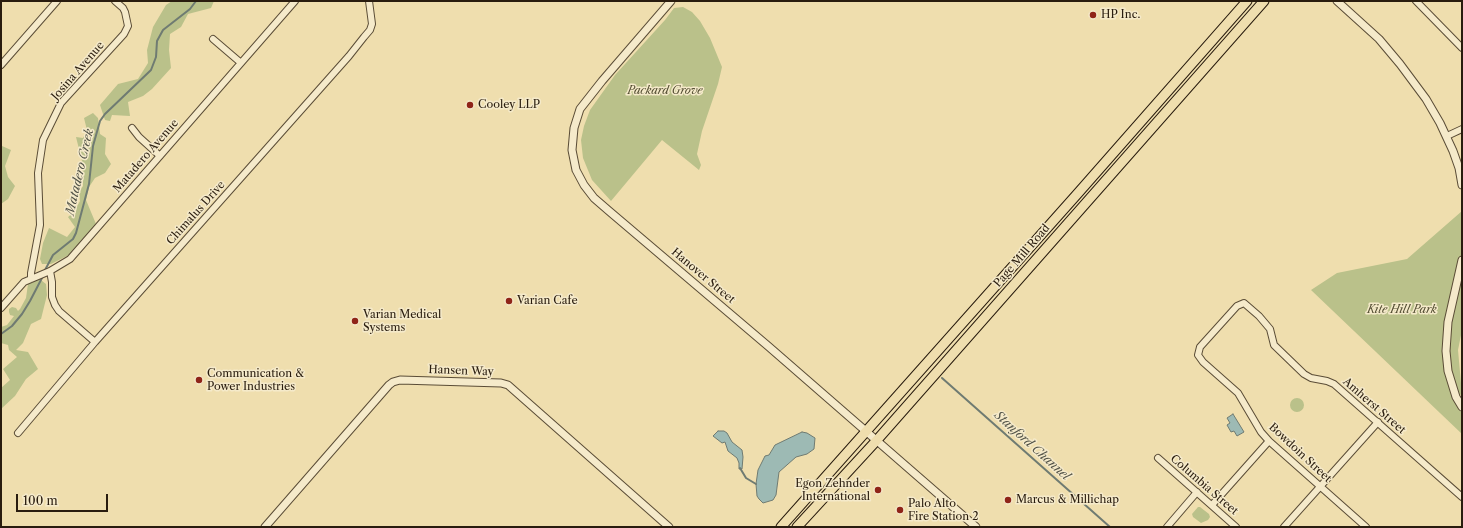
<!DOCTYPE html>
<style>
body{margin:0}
#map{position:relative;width:1463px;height:528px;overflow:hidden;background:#efdeae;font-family:"Libre Caslon Text",serif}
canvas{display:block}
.frame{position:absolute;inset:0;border:2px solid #291c0e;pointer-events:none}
.scale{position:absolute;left:16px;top:494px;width:92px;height:18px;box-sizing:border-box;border:2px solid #291c0e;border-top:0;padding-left:5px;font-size:12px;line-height:14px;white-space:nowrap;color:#291c0e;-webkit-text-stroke:3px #f5eaca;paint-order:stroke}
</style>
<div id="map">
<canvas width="1463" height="528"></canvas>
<div class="frame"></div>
<div class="scale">100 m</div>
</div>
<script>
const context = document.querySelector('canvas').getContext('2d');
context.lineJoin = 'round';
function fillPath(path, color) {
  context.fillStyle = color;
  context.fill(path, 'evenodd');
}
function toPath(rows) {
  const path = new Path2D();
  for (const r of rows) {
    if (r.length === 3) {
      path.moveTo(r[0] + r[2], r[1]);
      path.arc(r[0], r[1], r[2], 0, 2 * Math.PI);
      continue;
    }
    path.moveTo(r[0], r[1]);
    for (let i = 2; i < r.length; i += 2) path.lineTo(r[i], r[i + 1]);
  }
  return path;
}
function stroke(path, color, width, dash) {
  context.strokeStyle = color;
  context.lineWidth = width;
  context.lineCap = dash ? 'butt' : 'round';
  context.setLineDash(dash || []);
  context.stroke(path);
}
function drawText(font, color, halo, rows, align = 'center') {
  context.font = font + ' "Libre Caslon Text",serif';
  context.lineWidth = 3;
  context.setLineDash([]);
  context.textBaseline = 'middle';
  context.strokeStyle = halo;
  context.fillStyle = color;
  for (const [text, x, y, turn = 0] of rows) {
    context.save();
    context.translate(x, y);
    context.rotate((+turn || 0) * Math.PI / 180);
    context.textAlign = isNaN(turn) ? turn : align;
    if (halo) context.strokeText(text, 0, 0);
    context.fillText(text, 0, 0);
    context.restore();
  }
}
fillPath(toPath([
 [172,1,214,1,211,8,188,14,181,27,170,34,169,50,171,68,152,89,143,96,128,102,130,116,112,115,110,121,105,120,100,105,118,84,138,79,148,63,147,50,153,27,166,5],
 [683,7,692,12,700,21,710,38,722,67,718,84,702,131,697,154,701,165,699,170,662,140,611,201,592,180,583,158,581,140,584,126,590,110,615,75,665,20,674,8],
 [93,113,98,118,100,134,106,138,105,154,111,164,105,173,95,178,89,187,86,200,96,224,71,254,51,264,42,264,40,259,43,243,49,228,67,237,75,227,68,217,74,212,80,201,79,192,83,186,82,161,76,137,83,138,87,130,84,118],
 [2,146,11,150,5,166,8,177,15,186,8,199,1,204],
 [1462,211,1462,330,1458,350,1462,394,1456,397,1462,407,1462,434,1311,290,1337,273,1407,259],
 [37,277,46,284,47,295,41,319,31,324,23,343,16,350,28,352,38,369,26,379,15,396,1,409,1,388,10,380,3,369,17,357,9,350,8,345,1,343,1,327,7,325,14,316,10,315,9,312,9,309,12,307,16,308,18,311,20,309,26,298,28,284],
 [1297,405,7],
 [1198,507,1200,507,1209,514,1210,517,1208,520,1201,523,1193,517,1192,514]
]), '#bac18a');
const water = toPath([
 [1233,414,1244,432,1237,436,1234,431,1231,432,1227,425,1230,423,1227,418,1233,414],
 [718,431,724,431,727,433,732,442,742,450,743,457,742,469,739,469,739,463,737,458,728,451,725,442,722,443,713,436,718,431],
 [802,432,807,433,815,438,814,449,807,454,796,457,779,472,776,495,773,500,763,503,759,499,757,496,756,484,758,470,765,456,769,455,775,445,802,432]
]);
fillPath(water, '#9dbab4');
stroke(water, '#6f7b72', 1);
stroke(toPath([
 [44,272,53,255,73,239,76,233,89,184,93,146,100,121,105,114,151,70,156,57,157,41,163,30,190,9,196,1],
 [1,334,12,326,22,314,30,301,43,276],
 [942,378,1110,527],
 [740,468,746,478,756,484]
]), '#6f7b72', 2);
const minor = toPath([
 [1416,1,1462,48],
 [213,39,241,63],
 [1,65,57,1],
 [132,128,139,137,160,156],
 [1447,136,1462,129],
 [50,271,52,282,52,297,55,305,59,311,95,342],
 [31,279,31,273,40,225,38,173,43,140,61,103,124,34,128,26,125,12,123,8,115,1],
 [1,308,24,282,50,271,70,259,295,1],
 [18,433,95,342,349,56,364,37,370,30,372,24,369,1],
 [1158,458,1236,527],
 [1212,505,1269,441],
 [1167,527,1197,492],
 [1284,527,1378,422],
 [1366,527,1269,441,1261,432,1238,393,1203,362,1198,355,1200,347,1237,306,1244,303,1259,316,1270,329,1274,345,1304,374,1311,378,1327,381,1334,384,1462,497]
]);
const tertiary = toPath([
 [671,1,602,81,580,109,574,128,572,150,576,170,584,185,594,198,609,211,768,346,976,527],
 [1337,1,1379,39,1400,64,1426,99,1440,123,1453,151,1459,168,1462,185],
 [1462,260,1448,322,1446,351,1448,371,1456,397,1462,407],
 [265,527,389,385,393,382,400,380,501,383,508,385,669,527]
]);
const primary = toPath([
 [781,527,1079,192,1247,1],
 [797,527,877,440,1264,1]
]);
stroke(minor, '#5a4c36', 8);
stroke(tertiary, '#5a4c36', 9);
stroke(primary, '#291c0e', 11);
stroke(minor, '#f5eaca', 6);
stroke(tertiary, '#f5eaca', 7);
stroke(primary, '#efdeae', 9);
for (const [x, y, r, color] of [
 [1093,15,4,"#8f2418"],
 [470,105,4,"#8f2418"],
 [509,301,4,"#8f2418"],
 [355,321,4,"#8f2418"],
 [199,380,4,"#8f2418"],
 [878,490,4,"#8f2418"],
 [1008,500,4,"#8f2418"],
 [900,510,4,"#8f2418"]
]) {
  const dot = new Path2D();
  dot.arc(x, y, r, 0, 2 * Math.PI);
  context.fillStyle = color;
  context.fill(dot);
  stroke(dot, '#f5eaca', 1.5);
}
drawText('11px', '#291c0e', '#f5eaca', [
 ["HP Inc.",1101,15],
 ["Cooley LLP",478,105],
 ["Varian Cafe",517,301],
 ["Varian Medical",363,315],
 ["Systems",363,328],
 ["Communication &",207,374],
 ["Power Industries",207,387],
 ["Egon Zehnder",870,484,"right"],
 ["International",870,497,"right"],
 ["Marcus & Millichap",1016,500],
 ["Palo Alto",908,504],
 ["Fire Station 2",908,517]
], 'left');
drawText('11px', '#291c0e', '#f5eaca', [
 ["Josina Avenue",78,71,-49],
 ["Matadero Avenue",146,156,-49],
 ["Chimalus Drive",196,213,-48],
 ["Page Mill Road",1022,256,-49],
 ["Hanover Street",703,276,40],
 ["Hansen Way",461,371,2],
 ["Amherst Street",1374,406,41],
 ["Bowdoin Street",1300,453,43],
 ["Columbia Street",1204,485,41]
]);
drawText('italic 11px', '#544e33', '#f5eaca', [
 ["Packard Grove",665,91],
 ["Kite Hill Park",1402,310]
]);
drawText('italic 12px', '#525348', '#f5eaca', [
 ["Matadero Creek",80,172,-77],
 ["Stanford Channel",1032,446,42]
]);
</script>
